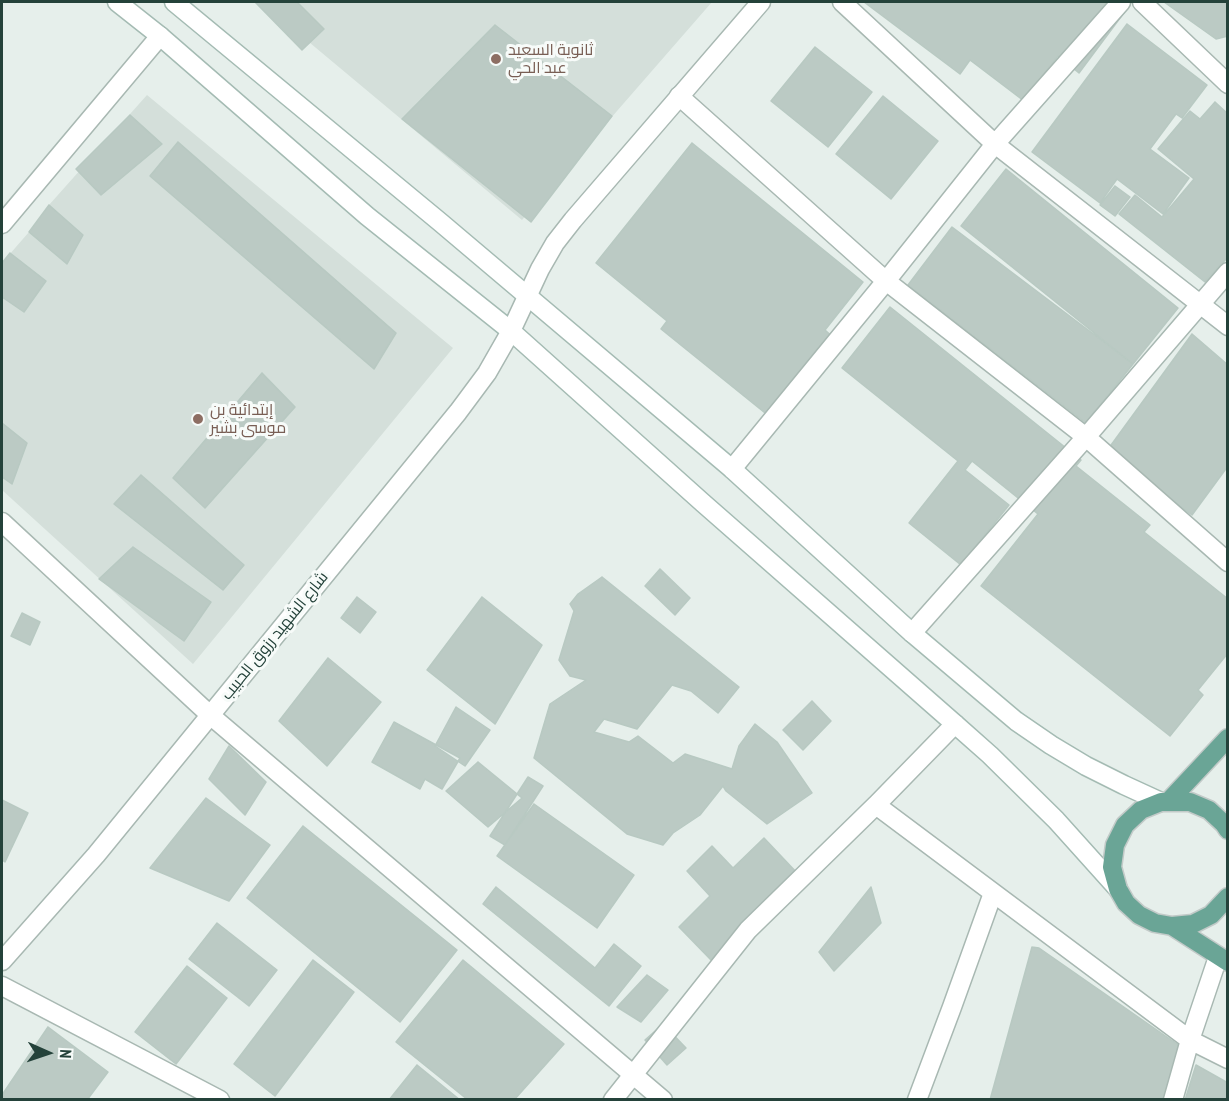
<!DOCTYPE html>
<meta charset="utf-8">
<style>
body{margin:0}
#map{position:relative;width:1229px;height:1101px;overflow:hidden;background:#e6efeb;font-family:"PT Sans Narrow",sans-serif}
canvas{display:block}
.frame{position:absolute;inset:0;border:3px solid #24423a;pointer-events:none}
.north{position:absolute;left:18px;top:1023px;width:60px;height:60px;-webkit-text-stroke:4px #f7fbf9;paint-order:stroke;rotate:93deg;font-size:16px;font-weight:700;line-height:24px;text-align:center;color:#24423a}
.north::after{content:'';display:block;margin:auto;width:21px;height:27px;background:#24423a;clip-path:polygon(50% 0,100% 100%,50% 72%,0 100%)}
</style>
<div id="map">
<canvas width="1229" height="1101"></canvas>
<div class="frame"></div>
<div class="north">N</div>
</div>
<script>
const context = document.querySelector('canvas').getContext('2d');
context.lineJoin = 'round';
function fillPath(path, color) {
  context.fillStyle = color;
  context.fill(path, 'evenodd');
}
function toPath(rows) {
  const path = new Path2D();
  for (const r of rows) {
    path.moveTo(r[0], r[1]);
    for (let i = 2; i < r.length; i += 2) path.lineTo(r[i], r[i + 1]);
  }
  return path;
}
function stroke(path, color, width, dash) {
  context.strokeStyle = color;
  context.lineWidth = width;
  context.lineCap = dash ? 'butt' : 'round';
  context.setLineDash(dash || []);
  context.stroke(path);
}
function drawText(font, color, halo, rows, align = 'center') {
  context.font = font + ' "PT Sans Narrow",Cairo,sans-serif';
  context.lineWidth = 6;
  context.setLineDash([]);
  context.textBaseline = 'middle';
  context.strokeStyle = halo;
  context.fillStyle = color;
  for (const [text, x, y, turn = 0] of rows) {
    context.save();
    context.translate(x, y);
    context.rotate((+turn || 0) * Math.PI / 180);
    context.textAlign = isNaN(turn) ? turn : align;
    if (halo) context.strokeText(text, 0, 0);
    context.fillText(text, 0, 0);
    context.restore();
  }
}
fillPath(toPath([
 [261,2,712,2,522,220],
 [147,95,453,348,193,664,2,490,2,263,29,232,49,205]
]), '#d4dfda');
const building = toPath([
 [255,2,297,2,324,29,302,50,255,2],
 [864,2,1114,2,1126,10,1079,73,1058,56,1024,101,970,60,960,74,864,2],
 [1164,2,1228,2,1228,36,1216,39,1164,2],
 [1127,24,1207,85,1182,118,1176,114,1150,149,1189,178,1163,214,1117,179,1100,203,1032,152,1127,24],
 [495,25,612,116,531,222,402,119,495,25],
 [815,47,872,92,828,147,771,101,815,47],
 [883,96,938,141,891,199,836,154,883,96],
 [1215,102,1228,114,1228,257,1205,282,1119,214,1135,195,1162,217,1194,179,1158,149,1190,111,1200,119,1215,102],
 [130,115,162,144,101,195,76,169,130,115],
 [178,142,396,333,374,369,150,176,178,142],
 [692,143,863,282,825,330,836,340,775,421,661,329,667,321,596,263,692,143],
 [1006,169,1178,308,1133,364,961,226,1006,169],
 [1115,186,1130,197,1115,216,1100,205,1115,186],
 [49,205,83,235,67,264,29,232,49,205],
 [952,227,1133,364,1086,423,908,285,952,227],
 [10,253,46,281,24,312,2,297,2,263,10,253],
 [890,307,1081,460,1076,466,1150,525,1144,532,1228,599,1228,653,1198,690,1203,695,1170,736,981,586,1038,514,972,461,965,470,1009,505,961,565,909,523,958,461,842,368,890,307],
 [1192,334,1228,365,1228,466,1192,515,1106,452,1192,334],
 [262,373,295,407,205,508,173,478,262,373],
 [2,423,27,443,12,484,2,477,2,423],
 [141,475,244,565,223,590,114,504,141,475],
 [133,547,211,602,184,641,99,579,133,547],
 [660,569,690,598,675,615,645,586,660,569],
 [602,577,739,687,718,713,691,691,672,685,637,729,604,719,594,732,629,742,638,736,673,763,685,754,732,769,739,746,755,724,777,742,812,793,767,824,726,791,723,786,700,815,673,833,663,845,627,834,534,758,550,704,586,680,570,676,559,660,574,611,570,604,578,594,602,577],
 [357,597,376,612,360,633,341,618,357,597],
 [482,597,542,645,495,724,427,670,482,597],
 [22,613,40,622,30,645,11,636,22,613],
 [328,658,381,702,327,766,279,721,328,658],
 [812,701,831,721,803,750,783,730,812,701],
 [456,707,490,730,465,766,435,746,456,707],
 [394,722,460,758,442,789,425,779,420,789,372,762,394,722],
 [229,746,266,782,245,815,209,779,229,746],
 [478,762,522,798,488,827,446,791,478,762],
 [528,777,543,786,505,845,490,836,528,777],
 [206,798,270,845,229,901,150,868,206,798],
 [2,800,28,813,5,862,2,860,2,800],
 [534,804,634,875,597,928,497,856,534,804],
 [303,826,457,950,400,1022,247,898,303,826],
 [764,838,799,875,711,960,679,927,710,896,687,871,712,846,733,868,764,838],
 [496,887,595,968,614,944,641,966,609,1006,483,904,496,887],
 [871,887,881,923,834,971,819,952,871,887],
 [217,923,277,970,249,1006,189,959,217,923],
 [1032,947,1039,948,1187,1051,1173,1100,990,1100,1032,947],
 [313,960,354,992,275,1096,234,1064,313,960],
 [463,960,564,1044,514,1100,468,1100,396,1042,463,960],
 [187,966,227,998,176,1064,135,1032,187,966],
 [647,975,668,990,641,1022,617,1007,647,975],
 [663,1024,686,1048,667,1065,645,1040,663,1024],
 [48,1027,108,1072,87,1100,2,1100,2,1095,48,1027],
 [417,1065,460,1100,389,1100,417,1065],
 [1196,1065,1228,1083,1228,1100,1185,1100,1196,1065]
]);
fillPath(building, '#bbcac4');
stroke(building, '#b8c9c2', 1.5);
const minor = toPath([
 [842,2,995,144,1228,326],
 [1142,2,1228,84],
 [679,96,886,281,1086,437,1228,562],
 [2,224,160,36],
 [732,469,886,281,995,144,1121,2],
 [2,522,210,715,663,1100],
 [912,633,1086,437,1228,272],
 [876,805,1190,1040,1228,1059],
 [2,986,220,1100],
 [613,1100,748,930,876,805,955,724],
 [917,1100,952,1007,993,893],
 [1173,1100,1190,1040,1218,957]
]);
const tertiary = toPath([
 [2,961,96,855,458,412,487,373,511,331,540,269,555,243,573,220,761,2]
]);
const secondary = toPath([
 [117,2,160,36,367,216,511,331,703,503,955,724,990,755,1056,820,1118,889],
 [174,2,440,222,732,469,912,633,1016,721,1051,745,1086,766,1124,785,1161,802]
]);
const primary = toPath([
 [1169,801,1228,738],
 [1228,830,1224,824,1209,810,1190,802,1161,802,1141,810,1125,825,1115,845,1112,867,1118,889,1126,903,1139,915,1155,923,1172,926,1193,924,1211,915,1228,897],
 [1172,926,1228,962]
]);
stroke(minor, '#a8b8b2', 21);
stroke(tertiary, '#a8b8b2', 21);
stroke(secondary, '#a4bbb3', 21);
stroke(primary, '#c2cac8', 21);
stroke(minor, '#fff', 18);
stroke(tertiary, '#fff', 18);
stroke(secondary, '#fff', 18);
stroke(primary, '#6aa596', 18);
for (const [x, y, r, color] of [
 [496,59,6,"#8d6e63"],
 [198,419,6,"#8d6e63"]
]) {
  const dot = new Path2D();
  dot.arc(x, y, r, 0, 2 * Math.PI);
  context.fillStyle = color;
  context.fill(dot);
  stroke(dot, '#f7fbf9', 2);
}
drawText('16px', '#785e54', '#f7fbf9', [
 ["ثانوية السعيد",508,50],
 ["عبد الحي",508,68],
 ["إبتدائية بن",210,410],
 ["موسى بشير",210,428]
], 'left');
drawText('16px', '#24423a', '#f7fbf9', [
 ["شارع الشهيد رزوق الحبيب",275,636,-51]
]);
</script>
